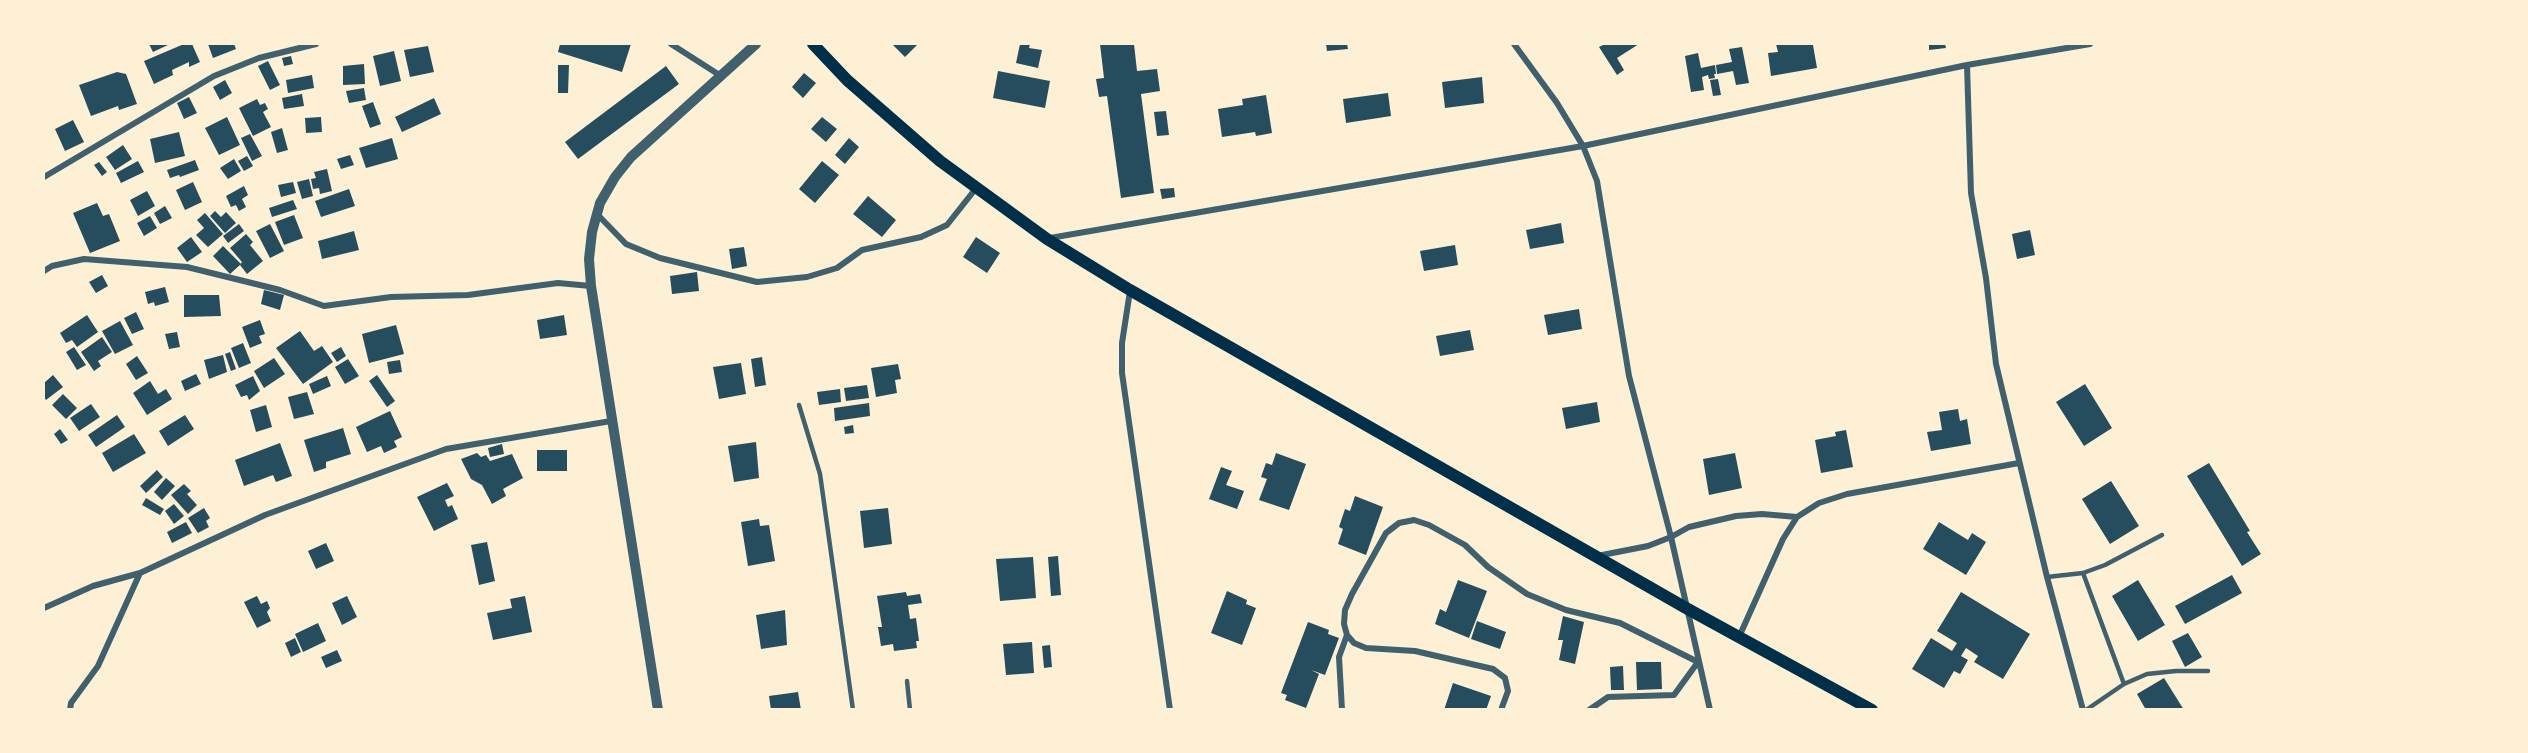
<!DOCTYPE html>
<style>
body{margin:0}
#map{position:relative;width:2528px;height:753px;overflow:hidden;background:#fdf0d5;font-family:"Open Sans",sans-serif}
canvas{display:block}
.frame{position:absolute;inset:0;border:45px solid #fdf0d5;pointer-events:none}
</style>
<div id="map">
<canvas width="2528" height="753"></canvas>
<div class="frame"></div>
</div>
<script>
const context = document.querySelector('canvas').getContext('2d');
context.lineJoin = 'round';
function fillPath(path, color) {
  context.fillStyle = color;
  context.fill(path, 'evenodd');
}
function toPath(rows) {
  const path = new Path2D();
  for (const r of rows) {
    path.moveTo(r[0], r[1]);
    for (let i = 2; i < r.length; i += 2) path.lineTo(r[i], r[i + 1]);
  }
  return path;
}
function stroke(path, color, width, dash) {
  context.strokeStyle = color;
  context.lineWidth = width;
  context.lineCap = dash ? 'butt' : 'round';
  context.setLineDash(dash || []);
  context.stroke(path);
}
fillPath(toPath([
 [149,44,170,44,153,52],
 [184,44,192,44,200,62,189,67,189,62,172,70,173,75,154,84,144,61],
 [208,44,234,44,236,49,213,58],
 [560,44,631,44,622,72,558,52],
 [892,44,918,44,905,57],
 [1020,44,1030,44,1029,48,1042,50,1038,68,1016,63],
 [1100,44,1134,44,1137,71,1157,69,1160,91,1141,94,1154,193,1121,198,1107,96,1099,97,1096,79,1104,78],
 [1326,44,1347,44,1348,49,1327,51],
 [1605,44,1639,44,1617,58,1624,70,1617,75,1599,47],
 [1776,44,1813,45,1817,68,1771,76,1768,53,1778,52],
 [1929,44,1945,44,1946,48,1929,50],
 [428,46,434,72,410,77,404,50],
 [1742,47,1749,83,1736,85,1733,71,1717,74,1716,65,1732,62,1729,49],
 [394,51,401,81,380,86,373,56],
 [1698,53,1701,68,1715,65,1716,74,1714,74,1715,78,1709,79,1708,75,1702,77,1704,90,1691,92,1685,56],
 [291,56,293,64,284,66,282,58],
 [268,61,280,85,270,90,258,66],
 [364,64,365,84,343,85,343,66],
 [558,65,569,65,568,93,558,93],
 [666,66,679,84,578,159,565,142],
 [998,71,1050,81,1045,108,993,98],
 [117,72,126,74,137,104,119,110,118,106,91,116,79,85],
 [804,73,816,83,803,98,792,87],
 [312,75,314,88,288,93,286,80],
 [1482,77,1484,103,1445,108,1442,82],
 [1718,79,1721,95,1713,96,1710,80],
 [225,80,232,93,220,100,213,87],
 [364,88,366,100,349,103,346,91],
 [1388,93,1391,116,1346,123,1343,99],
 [302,94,304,106,284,109,282,98],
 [1266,95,1272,133,1256,136,1255,132,1222,137,1218,109,1243,105,1242,99],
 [189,97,197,113,184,119,177,103],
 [434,98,441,114,402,132,395,117],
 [257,99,260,105,265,103,268,109,263,112,271,127,253,136,239,108],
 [373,102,381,124,370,128,362,106],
 [1166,111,1169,135,1157,136,1154,112],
 [227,117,240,145,219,155,205,128],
 [321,117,322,132,306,133,305,118],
 [822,117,837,129,826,142,811,129],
 [73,120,84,142,65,151,55,129],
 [282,128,288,150,277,153,271,132],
 [179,132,185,156,155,163,150,139],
 [250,134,262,156,252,161,241,138],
 [392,138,398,159,366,168,359,148],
 [849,138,859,147,845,164,835,155],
 [123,145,132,159,115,170,106,157],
 [350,155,354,165,341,169,337,159],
 [247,156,253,166,244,171,238,161],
 [234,159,241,171,228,179,220,168],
 [195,160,199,170,180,177,179,175,170,178,167,170],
 [138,161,144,172,121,183,116,173],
 [822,161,839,175,815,203,799,189],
 [99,162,107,172,102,176,94,165],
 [327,169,332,191,320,194,319,188,313,189,311,179,316,178,314,172],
 [309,179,313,196,302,199,297,182],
 [193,182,202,202,185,210,176,190],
 [293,182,296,193,281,197,278,185],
 [244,186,248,195,242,199,246,207,239,211,236,205,231,207,226,196],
 [1174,188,1175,197,1162,199,1160,189],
 [349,189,355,206,321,217,315,201],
 [147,191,155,206,138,216,130,200],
 [868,196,896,220,882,237,853,214],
 [293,200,297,209,272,217,269,208],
 [97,203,103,216,109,214,120,241,90,253,73,213],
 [165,206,172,218,160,224,154,213],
 [215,211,221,217,226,212,236,223,225,233,210,216],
 [205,213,223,234,208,247,196,235,204,228,197,220],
 [294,215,303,238,284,245,275,222],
 [150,216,157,228,144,236,137,223],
 [1561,223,1564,243,1530,249,1526,230],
 [239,224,244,231,228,243,223,236],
 [270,224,284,251,270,258,256,231],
 [2030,230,2035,255,2017,259,2012,234],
 [354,231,359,250,322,259,318,241],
 [246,234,253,242,250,245,263,261,247,274,240,265,242,262,230,248],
 [191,237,202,252,187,262,177,248],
 [976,237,1000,253,987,273,963,257],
 [1455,245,1458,265,1424,271,1420,251],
 [223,246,241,264,230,274,213,256],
 [744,247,747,266,732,269,729,249],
 [697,272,699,291,672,294,670,276],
 [102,275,108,286,96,293,89,282],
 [165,287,169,302,155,306,154,302,148,304,145,292],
 [264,290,284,295,280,310,261,304],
 [184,295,219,295,221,316,184,317],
 [1579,309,1582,329,1548,335,1544,315],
 [136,312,144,329,132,334,124,318],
 [87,315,98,332,77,347,72,340,66,343,60,333],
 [564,315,567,335,540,339,537,320],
 [260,320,265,334,259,336,262,343,250,348,242,327],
 [120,321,133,345,115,354,102,331],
 [396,325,404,354,369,363,362,334],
 [1470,330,1474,350,1440,356,1436,336],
 [300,331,314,351,322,346,333,362,303,384,276,348],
 [177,332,180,347,169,349,165,334],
 [102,337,112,352,98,361,101,366,94,371,81,352],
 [243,343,251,363,239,368,231,348],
 [74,347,86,365,77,370,66,352],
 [341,347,346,356,337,362,331,353],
 [230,352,236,369,231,371,225,354],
 [223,355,227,372,209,379,204,360],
 [137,356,148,373,136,380,126,364],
 [762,357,766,385,755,387,751,359],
 [274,358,285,374,264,388,254,371],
 [348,359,359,376,345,384,335,367],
 [400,360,402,372,389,374,387,362],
 [741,363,746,394,719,399,713,367],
 [898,364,901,379,895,380,897,393,876,397,871,368],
 [196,374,201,384,185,391,181,381],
 [53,375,63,387,46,400,44,397,44,383],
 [377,375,395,401,387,407,369,381],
 [253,376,260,391,249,400,247,395,241,397,235,385],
 [327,376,331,386,313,394,309,384],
 [150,381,158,394,166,389,172,399,147,415,133,393],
 [2085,384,2112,428,2084,446,2056,402],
 [867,385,869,398,846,401,844,388],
 [840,389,841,402,819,405,817,392],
 [307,392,314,414,294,419,288,397],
 [63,394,77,408,66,419,52,405],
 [1597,402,1600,422,1566,429,1562,408],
 [869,403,870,416,835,421,834,408],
 [91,404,100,417,79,431,70,418],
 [266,405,272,427,256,432,250,410],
 [1958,409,1960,421,1967,419,1971,444,1931,451,1927,432,1942,430,1939,412],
 [390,411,402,437,394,441,397,447,384,453,381,446,367,452,356,427],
 [117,415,125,427,96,447,88,435],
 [185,415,194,429,168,446,159,431],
 [853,425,854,433,845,434,844,427],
 [343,428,351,454,326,462,326,468,314,472,304,440],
 [60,429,68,440,61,444,54,434],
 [1846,430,1853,467,1821,473,1815,440,1836,436,1835,432],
 [134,434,146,453,113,472,102,453],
 [756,442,759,478,734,482,728,446],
 [280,443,292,476,276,482,273,475,244,486,235,460],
 [502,444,504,454,490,457,488,448],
 [537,450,567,450,567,471,537,471],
 [477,453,481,457,486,455,490,461,512,454,523,478,503,489,506,496,492,504,482,485,471,479,461,459],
 [1276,453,1306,464,1289,510,1259,500,1267,479,1261,477,1266,463,1272,465],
 [1735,453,1742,488,1709,495,1703,459],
 [2209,463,2250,531,2247,532,2261,554,2242,566,2187,476],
 [1221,467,1232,471,1226,485,1244,491,1237,509,1209,499],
 [157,470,163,477,146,493,140,486],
 [166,478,175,486,162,500,154,492],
 [2111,481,2139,526,2110,544,2082,499],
 [447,483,454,496,445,500,448,507,452,505,458,519,434,531,417,497],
 [184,484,191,491,187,494,197,505,188,514,171,495],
 [1355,496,1383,507,1366,555,1338,544,1343,529,1339,527,1345,509,1350,511],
 [146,498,164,509,160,515,142,505],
 [174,504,184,516,174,524,165,511],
 [204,508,210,518,206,521,209,527,198,533,188,518],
 [888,508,892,544,864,548,860,511],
 [759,519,760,526,769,525,775,561,748,566,741,522],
 [186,522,192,533,172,543,167,532],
 [1939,522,1968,540,1972,533,1986,542,1966,575,1923,549],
 [487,542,495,581,479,585,471,545],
 [326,543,334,561,316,569,308,551],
 [1058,556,1061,595,1051,596,1048,557],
 [1033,557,1036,598,1000,601,996,559],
 [2232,575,2242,593,2185,624,2175,606],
 [1458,580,1487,591,1469,638,1435,624,1440,609,1446,612],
 [2138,580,2165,625,2138,641,2112,596],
 [1227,591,1247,600,1246,604,1256,608,1242,645,1211,633],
 [906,592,907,596,920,594,922,603,908,605,910,619,916,618,919,641,916,641,917,648,894,651,893,644,881,646,878,627,882,627,877,596],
 [1961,592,2030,634,2003,679,1974,662,1978,656,1966,648,1961,656,1968,660,1960,674,1954,671,1944,688,1912,669,1931,638,1952,651,1957,643,1937,631],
 [257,596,261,604,267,601,270,608,267,612,271,621,257,628,244,602],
 [347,596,357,617,342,625,332,603],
 [525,596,532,632,493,640,487,613,512,608,510,599],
 [785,610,787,645,761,649,756,615],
 [1563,616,1584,622,1575,664,1559,660,1563,640,1558,640],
 [1477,621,1506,632,1500,649,1471,639],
 [1308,622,1329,630,1328,634,1339,638,1325,675,1311,670,1319,674,1306,708,1285,700,1287,695,1281,693],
 [318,623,326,641,303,652,295,634],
 [2188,633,2202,657,2185,667,2172,641],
 [295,638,301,652,291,657,285,643],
 [1032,642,1034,673,1006,675,1003,644],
 [1050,645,1052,667,1044,668,1042,646],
 [337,650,342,661,326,668,321,657],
 [1636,662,1661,662,1662,689,1637,690],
 [1623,666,1624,690,1611,690,1610,667],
 [2164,678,2184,710,2146,710,2137,694],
 [1453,683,1491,696,1486,710,1444,710],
 [798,692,801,710,771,710,769,696]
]), '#264d5e');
stroke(toPath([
 [799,405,820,474,853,710],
 [2083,573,2124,684],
 [2047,577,2083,573,2105,565,2162,535],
 [907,681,910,710],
 [2086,710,2124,684,2147,674,2176,671,2208,671]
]), '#3f606c', 4.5);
stroke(toPath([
 [671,44,721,76],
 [1514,44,1557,103,1583,146,1597,181,1629,376,1671,537,1710,710],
 [1967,65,1971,193,1986,278,1996,364,2047,577,2083,710],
 [44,177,214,76,259,58,316,44],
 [597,214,626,244,660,258,757,282,807,277,837,268,862,250,921,237,947,225,977,187],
 [1050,238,1583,146,1967,65,2090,44],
 [44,271,52,266,84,259,187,267,280,290,324,306,391,297,468,295,558,283,591,286],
 [1130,291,1122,343,1122,373,1170,710],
 [1597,556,1648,546,1671,537,1689,527,1736,516,1762,514,1797,517],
 [44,608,93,586,140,573,265,515,446,449,611,421],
 [1739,637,1783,539,1797,517,1819,503,1847,494,2019,463],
 [70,710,71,703,98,666,140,573],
 [1342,710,1339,657,1347,635],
 [1501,710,1508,691,1505,678,1493,669,1415,651,1366,648,1354,643,1347,635,1344,624,1345,610,1352,594,1386,533,1399,523,1414,520,1429,525,1465,545,1488,567,1527,594,1566,610,1620,623,1698,662,1674,695,1608,697,1589,710]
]), '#3f606c', 6);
stroke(toPath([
 [658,710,591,286,589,259,592,232,600,203,615,177,631,157,756,44]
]), '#3f606c', 10);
stroke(toPath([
 [813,44,847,80,940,161,1047,239,1130,290,1686,608,1872,710]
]), '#003049', 12);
</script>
